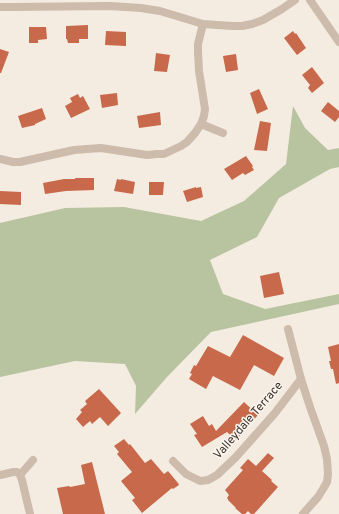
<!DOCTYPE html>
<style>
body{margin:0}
canvas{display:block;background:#f4ebe1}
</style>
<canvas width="339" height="514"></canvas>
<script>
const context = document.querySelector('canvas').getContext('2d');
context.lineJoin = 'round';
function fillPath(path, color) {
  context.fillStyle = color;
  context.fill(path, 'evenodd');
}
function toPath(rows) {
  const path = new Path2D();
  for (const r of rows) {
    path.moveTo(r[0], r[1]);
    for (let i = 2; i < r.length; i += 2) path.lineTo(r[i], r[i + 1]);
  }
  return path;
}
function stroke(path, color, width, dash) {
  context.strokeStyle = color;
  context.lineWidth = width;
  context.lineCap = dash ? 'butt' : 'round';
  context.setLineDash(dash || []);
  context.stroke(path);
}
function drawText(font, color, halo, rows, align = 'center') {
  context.font = font + ' Overpass,sans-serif';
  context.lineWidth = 3;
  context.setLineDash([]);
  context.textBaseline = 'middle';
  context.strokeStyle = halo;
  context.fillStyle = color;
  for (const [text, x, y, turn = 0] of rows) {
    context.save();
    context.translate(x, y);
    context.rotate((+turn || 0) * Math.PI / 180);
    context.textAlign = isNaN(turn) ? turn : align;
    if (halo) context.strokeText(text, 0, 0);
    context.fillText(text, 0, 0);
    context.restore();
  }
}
fillPath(toPath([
 [293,106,305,128,328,150,339,148,339,167,330,169,279,198,257,237,210,260,223,294,265,309,339,294,339,304,211,332,167,377,135,414,136,386,125,364,75,361,0,377,0,223,65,208,124,207,201,221,244,201,286,164]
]), '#b8c4a0');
fillPath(toPath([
 [88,25,88,39,79,39,79,43,68,43,67,39,66,39,66,26],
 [29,27,46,27,47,39,38,40,38,43,29,43],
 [106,31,126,32,126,46,105,45],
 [293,31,295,34,296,33,306,48,297,55,284,38],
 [0,49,9,52,1,73,0,73],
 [156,53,170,55,167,72,154,71],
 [236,54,238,70,226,72,223,56],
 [312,67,324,83,312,93,308,88,310,85,302,75],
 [259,89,268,109,257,114,250,93],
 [117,93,118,105,102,108,100,95],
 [78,94,80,98,83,96,90,109,71,118,65,106,72,102,70,98],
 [328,102,339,111,339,117,335,122,321,111],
 [42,108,46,119,35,124,35,125,22,128,18,116],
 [160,112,161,125,139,128,137,116],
 [260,121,271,123,267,151,254,150],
 [246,156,253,166,252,167,254,170,245,175,243,173,232,180,224,169],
 [75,178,94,178,94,190,66,191,45,194,43,183,64,179,75,179],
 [117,179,121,180,121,179,135,182,133,194,114,191],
 [149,182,164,182,163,195,149,195],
 [196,187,196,188,201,187,203,197,187,202,183,191],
 [0,191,21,192,21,205,0,204],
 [279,272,284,294,264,298,260,276],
 [243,335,284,358,274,376,254,365,240,390,213,376,206,389,189,379,192,374,190,373,194,365,196,366,208,346,230,357],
 [339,344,339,383,336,384,333,369,331,369,329,361,331,361,328,347],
 [99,389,121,413,108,426,100,417,92,424,90,421,83,427,76,419,82,412,80,410,87,404,85,401],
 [244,402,258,415,236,440,227,432,202,447,194,435,197,434,190,424,203,416,209,426,212,424,216,431],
 [124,439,129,445,130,444,145,463,151,459,164,474,168,471,178,483,179,485,173,489,172,488,142,513,132,500,135,498,121,481,132,472,117,454,119,452,114,446],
 [268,453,274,458,262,471,272,480,271,481,278,487,254,514,251,514,248,511,245,514,242,514,235,508,236,508,228,500,228,499,227,498,229,495,225,490,243,470,240,468,248,459,256,466],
 [92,462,105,514,63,514,57,488,69,486,70,487,85,484,81,465]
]), '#c8694b');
stroke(toPath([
 [310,0,339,42],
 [0,7,10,7,110,6,141,8,160,11,203,24,232,26,242,26,252,24,263,20,282,9,295,0],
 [201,124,223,133],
 [0,159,13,162,20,162,74,150,87,149,101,148,147,155,157,154,164,154,181,146,187,142,195,133,201,124,204,116,205,109,199,71,198,52,198,44,203,24],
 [288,329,301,379,310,407,324,446,327,459,328,474,327,482,323,489,318,497,303,514],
 [173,461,186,474,200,481,208,480,217,475,236,457,275,413,301,379],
 [0,475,13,472,17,472,20,475,22,480,30,514],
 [20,475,33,460]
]), '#cdbbac', 8);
drawText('12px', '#3b302b', '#fbf5ee', [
 ["Valleydale Terrace",249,421,-49]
]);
</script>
